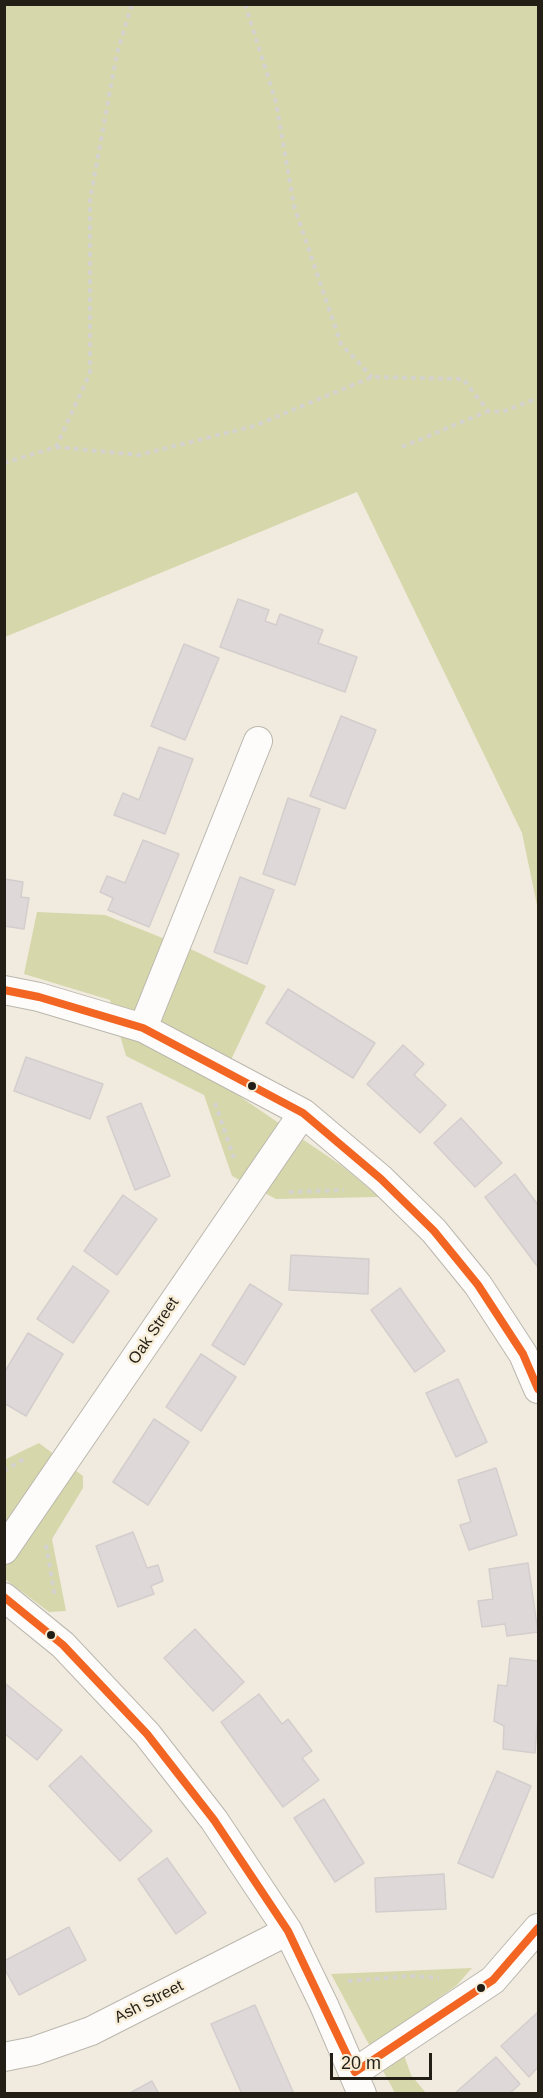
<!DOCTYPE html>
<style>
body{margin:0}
#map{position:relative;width:543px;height:2098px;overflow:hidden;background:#f1ebdf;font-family:Arial,sans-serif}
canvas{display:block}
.frame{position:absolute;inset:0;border:6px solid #231f17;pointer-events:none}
.scale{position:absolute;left:330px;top:2053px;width:102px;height:27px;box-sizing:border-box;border:3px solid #231f17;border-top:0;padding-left:8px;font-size:18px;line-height:21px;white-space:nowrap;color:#231f17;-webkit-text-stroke:4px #f8eed8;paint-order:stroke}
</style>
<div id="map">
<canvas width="543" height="2098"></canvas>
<div class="frame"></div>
<div class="scale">20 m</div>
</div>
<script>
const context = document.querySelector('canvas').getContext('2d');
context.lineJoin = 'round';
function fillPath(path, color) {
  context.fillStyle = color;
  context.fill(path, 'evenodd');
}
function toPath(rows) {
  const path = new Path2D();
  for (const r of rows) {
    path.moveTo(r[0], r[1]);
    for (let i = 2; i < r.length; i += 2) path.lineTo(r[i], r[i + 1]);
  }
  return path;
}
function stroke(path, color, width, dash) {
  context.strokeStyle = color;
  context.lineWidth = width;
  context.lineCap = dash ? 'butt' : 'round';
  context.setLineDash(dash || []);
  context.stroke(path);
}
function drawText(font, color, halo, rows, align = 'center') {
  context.font = font + ' Arial,sans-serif';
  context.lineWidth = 5;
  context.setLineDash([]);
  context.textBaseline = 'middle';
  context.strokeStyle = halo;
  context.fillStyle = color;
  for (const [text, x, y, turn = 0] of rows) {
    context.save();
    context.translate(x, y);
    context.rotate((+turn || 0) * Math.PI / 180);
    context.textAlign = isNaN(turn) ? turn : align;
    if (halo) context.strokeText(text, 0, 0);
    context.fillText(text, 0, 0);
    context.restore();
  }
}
fillPath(toPath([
 [5,4,538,5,538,910,522,833,357,492,5,637],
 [37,912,105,915,195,951,266,986,220,1083,342,1166,379,1197,276,1199,232,1176,204,1095,126,1056,110,1000,24,974],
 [39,1443,83,1476,83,1488,52,1539,66,1611,49,1612,5,1579,4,1460],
 [472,1968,457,1985,395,2029,411,2075,426,2093,395,2093,331,1974]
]), '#d6d7ab');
const building = toPath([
 [238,599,269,610,265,621,276,625,280,614,323,630,318,643,357,657,345,692,220,647,238,599],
 [184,644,219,658,185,740,151,726,184,644],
 [341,716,376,730,345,809,310,796,341,716],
 [159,747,193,759,165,834,114,815,123,793,139,800,159,747],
 [288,798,320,809,295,885,263,874,288,798],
 [143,840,179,854,149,927,108,910,113,898,100,892,107,876,125,883,143,840],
 [240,877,274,890,247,964,214,952,240,877],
 [5,879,23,882,21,897,29,898,24,929,4,926,5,879],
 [288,989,375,1043,353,1078,266,1023,288,989],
 [403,1045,424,1064,414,1075,446,1105,420,1133,367,1084,403,1045],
 [26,1057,103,1084,90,1119,14,1091,26,1057],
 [141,1103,170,1176,135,1190,107,1117,141,1103],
 [461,1118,502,1163,475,1187,434,1143,461,1118],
 [515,1174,538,1205,538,1267,485,1197,515,1174],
 [123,1195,157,1219,117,1275,84,1251,123,1195],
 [291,1255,369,1259,368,1294,289,1290,291,1255],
 [73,1266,109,1291,73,1343,37,1319,73,1266],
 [250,1284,282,1304,244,1365,212,1345,250,1284],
 [400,1288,445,1351,415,1372,371,1310,400,1288],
 [28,1333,63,1354,26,1416,4,1403,4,1373,28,1333],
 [201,1354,236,1377,201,1431,166,1407,201,1354],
 [458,1379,487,1442,456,1457,426,1393,458,1379],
 [154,1419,189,1442,148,1505,113,1482,154,1419],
 [496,1468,517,1535,469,1550,460,1525,471,1522,458,1480,496,1468],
 [133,1532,147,1568,158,1565,163,1581,151,1586,154,1594,118,1607,96,1546,133,1532],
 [528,1563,538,1632,507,1636,505,1624,482,1627,478,1601,493,1599,489,1569,528,1563],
 [195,1629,244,1682,213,1711,164,1658,195,1629],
 [510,1658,538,1661,538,1714,535,1753,503,1749,504,1726,494,1721,498,1685,507,1686,510,1658],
 [6,1684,62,1730,37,1760,4,1733,6,1684],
 [259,1694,282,1724,288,1719,312,1751,302,1758,319,1780,283,1807,221,1722,259,1694],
 [81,1756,152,1831,120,1861,49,1786,81,1756],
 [497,1771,531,1786,493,1878,458,1863,497,1771],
 [324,1799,364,1863,335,1882,294,1818,324,1799],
 [167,1858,206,1913,176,1934,138,1879,167,1858],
 [444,1874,446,1909,376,1912,375,1878,444,1874],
 [69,1927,86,1960,19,1995,4,1968,4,1961,69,1927],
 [255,2005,294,2094,242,2094,211,2024,255,2005],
 [538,2012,538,2067,529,2077,501,2046,538,2012],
 [496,2057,520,2084,509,2094,454,2094,496,2057],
 [152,2081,159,2094,128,2094,152,2081]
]);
fillPath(building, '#ded9d8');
stroke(building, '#d3cecd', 1.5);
const minor = toPath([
 [4,990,39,997,143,1028,303,1113,381,1179,434,1231,478,1285,523,1354,538,1389],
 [143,1028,258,741],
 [4,1550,303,1113],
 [4,1597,63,1645,147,1734,214,1820,288,1931,324,2005,362,2094],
 [4,2057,34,2051,91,2031,288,1931],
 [355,2072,493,1980,538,1928]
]);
stroke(minor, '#bbb7ae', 30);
stroke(toPath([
 [245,4,276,102,294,206,341,344,372,377],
 [56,447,139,455,254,426,372,377,463,379,488,411,502,412,538,398],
 [402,447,488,411],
 [4,463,56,447,90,373,90,200,117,53,132,4],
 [215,1103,234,1158],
 [289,1192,344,1190],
 [4,1471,27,1457],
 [46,1545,55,1597],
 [348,1981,410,1976,439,1978]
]), '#d4d2cf', 4, [4.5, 4.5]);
stroke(minor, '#fdfcfa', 28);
stroke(toPath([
 [4,990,39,997,143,1028,303,1113,381,1179,434,1231,478,1285,523,1354,538,1389],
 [4,1597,63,1645,147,1734,214,1820,288,1931,355,2072,493,1980,538,1928]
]), '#f26522', 8);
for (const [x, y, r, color] of [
 [252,1086,5,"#231f17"],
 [51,1635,5,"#231f17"],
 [481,1988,5,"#231f17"]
]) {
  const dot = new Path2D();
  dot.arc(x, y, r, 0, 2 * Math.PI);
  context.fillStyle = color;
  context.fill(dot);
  stroke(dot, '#f8eed8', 2);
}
drawText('16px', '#231f17', '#f8eed8', [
 ["Oak Street",154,1331,-56],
 ["Ash Street",149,2002,-27]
]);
</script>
